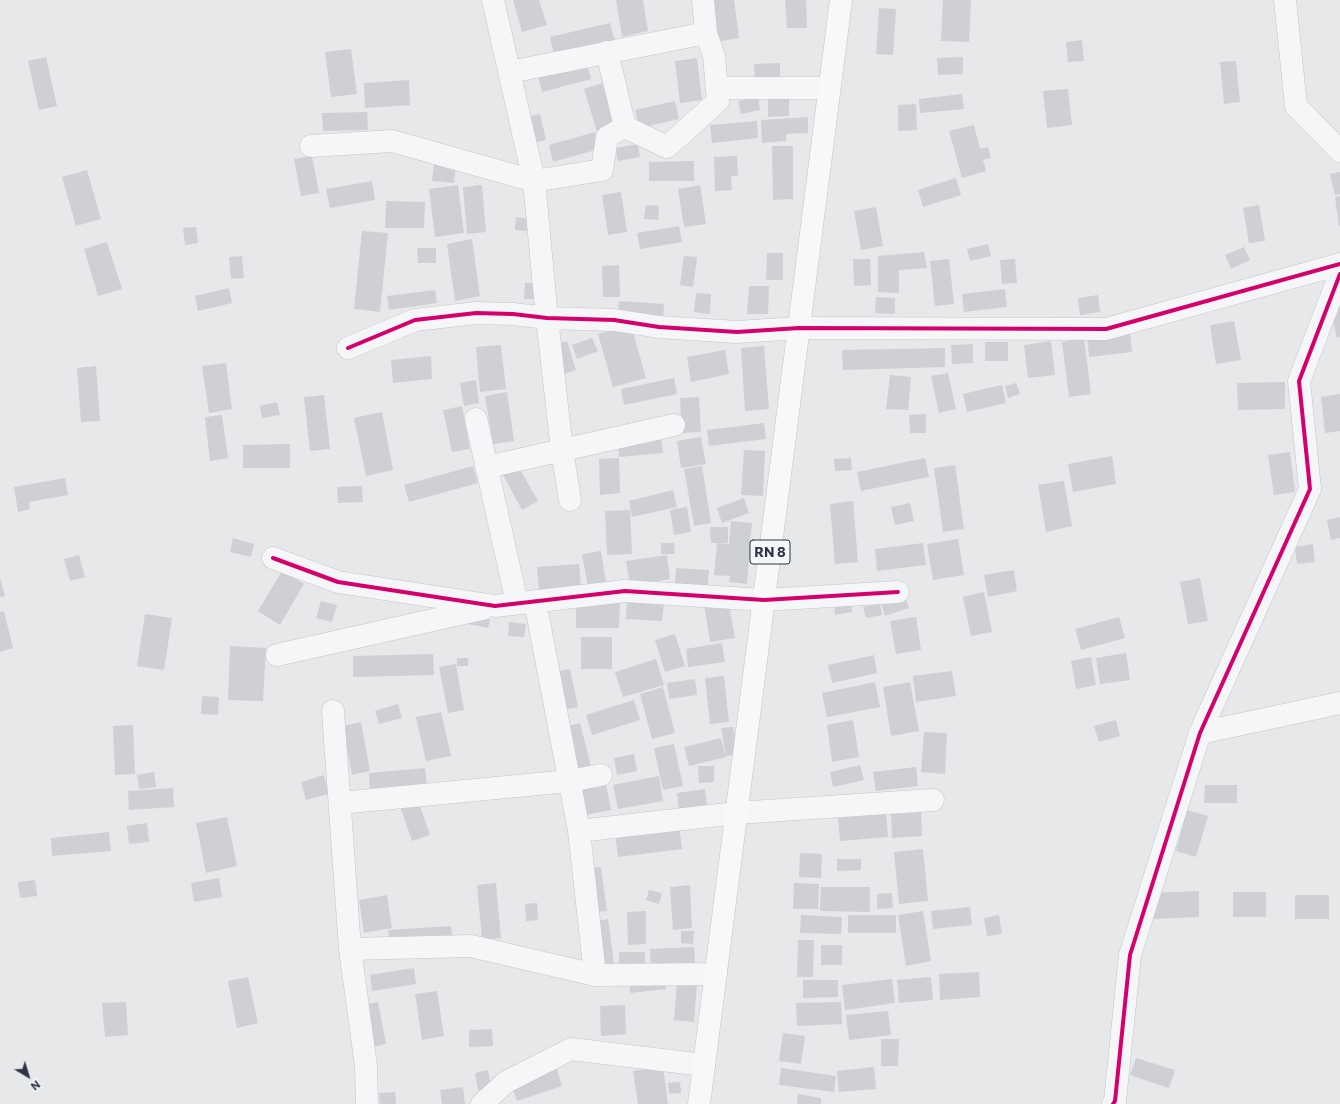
<!DOCTYPE html>
<style>
body{margin:0}
#map{position:relative;width:1340px;height:1104px;overflow:hidden;background:#e6e8ea;font-family:Commissioner,sans-serif}
canvas{display:block}
.north{position:absolute;left:8px;top:1056px;width:40px;height:40px;-webkit-text-stroke:3px #f4f6f9;paint-order:stroke;rotate:142deg;font-size:11px;font-weight:700;line-height:16px;text-align:center;color:#2b3445}
.north::after{content:'';display:block;margin:auto;width:14px;height:18px;background:#2b3445;clip-path:polygon(50% 0,100% 100%,50% 72%,0 100%)}
</style>
<div id="map">
<canvas width="1340" height="1104"></canvas>
<div class="north">N</div>
</div>
<script>
const context = document.querySelector('canvas').getContext('2d');
context.lineJoin = 'round';
function fillPath(path, color) {
  context.fillStyle = color;
  context.fill(path, 'evenodd');
}
function toPath(rows) {
  const path = new Path2D();
  for (const r of rows) {
    path.moveTo(r[0], r[1]);
    for (let i = 2; i < r.length; i += 2) path.lineTo(r[i], r[i + 1]);
  }
  return path;
}
function stroke(path, color, width, dash) {
  context.strokeStyle = color;
  context.lineWidth = width;
  context.lineCap = dash ? 'butt' : 'round';
  context.setLineDash(dash || []);
  context.stroke(path);
}
function drawText(font, color, halo, rows, align = 'center') {
  context.font = font + ' Commissioner,sans-serif';
  context.lineWidth = 4;
  context.setLineDash([]);
  context.textBaseline = 'middle';
  context.strokeStyle = halo;
  context.fillStyle = color;
  for (const [text, x, y, turn = 0] of rows) {
    context.save();
    context.translate(x, y);
    context.rotate((+turn || 0) * Math.PI / 180);
    context.textAlign = isNaN(turn) ? turn : align;
    if (halo) context.strokeText(text, 0, 0);
    context.fillText(text, 0, 0);
    context.restore();
  }
}
fillPath(toPath([
 [513,0,539,0,547,25,522,32],
 [616,0,643,0,648,31,622,37],
 [709,0,734,0,739,38,715,42],
 [785,0,806,0,807,28,787,28],
 [943,0,971,0,969,42,941,41],
 [879,8,896,9,893,55,876,54],
 [610,23,615,41,554,55,550,37],
 [1082,40,1084,61,1068,62,1066,42],
 [351,49,357,94,331,97,325,52],
 [46,57,57,106,39,110,28,61],
 [963,57,963,74,938,75,937,58],
 [697,58,702,100,680,103,675,61],
 [1236,61,1240,102,1224,104,1220,62],
 [780,63,780,80,755,82,754,64],
 [587,64,591,79,542,92,538,76],
 [409,80,410,105,365,108,364,83],
 [602,83,616,126,597,132,584,89],
 [1068,89,1072,125,1047,128,1043,91],
 [962,94,964,109,920,113,919,99],
 [758,97,760,110,741,114,738,101],
 [789,98,789,116,768,117,768,99],
 [675,101,679,119,639,128,635,110],
 [916,104,917,130,898,131,898,105],
 [367,112,368,130,323,131,322,113],
 [540,114,546,140,530,144,524,118],
 [808,117,808,133,786,134,786,141,762,143,761,120],
 [757,121,758,138,712,143,710,125],
 [974,125,980,149,988,147,991,158,983,160,986,171,962,178,949,131],
 [595,132,599,149,553,162,549,145],
 [638,144,640,157,618,161,615,148],
 [772,146,793,146,793,199,773,200],
 [312,156,319,193,301,196,294,159],
 [737,156,738,176,731,176,732,190,715,191,714,157],
 [694,161,694,181,649,181,649,162],
 [434,164,456,165,454,183,432,181],
 [87,170,101,219,76,226,62,177],
 [1340,172,1340,194,1335,195,1330,174],
 [956,178,961,195,923,207,918,190],
 [372,181,375,200,330,208,326,189],
 [458,185,464,233,435,237,429,189],
 [482,185,486,232,467,234,463,187],
 [700,185,706,224,684,227,678,189],
 [621,192,627,232,608,235,602,195],
 [1340,196,1340,226,1339,226,1335,197],
 [386,201,425,202,424,228,385,228],
 [646,205,659,206,658,220,644,219],
 [1259,205,1265,241,1249,243,1243,208],
 [876,207,883,246,861,250,854,211],
 [516,217,530,219,528,231,515,230],
 [679,226,682,242,640,249,637,233],
 [196,227,198,243,185,245,183,228],
 [362,231,388,233,380,312,354,309],
 [472,239,480,296,455,301,447,244],
 [107,242,122,289,98,296,84,249],
 [988,244,991,256,970,261,967,249],
 [1244,247,1250,260,1231,269,1225,255],
 [417,248,436,248,436,263,418,263],
 [924,252,927,268,899,270,899,293,878,292,878,256],
 [767,253,783,253,783,280,766,280],
 [242,256,244,278,231,279,229,257],
 [684,256,697,257,693,287,680,285],
 [853,259,870,259,871,285,854,286],
 [949,259,954,304,935,306,930,261],
 [1015,259,1017,283,1002,284,1000,260],
 [619,265,620,297,603,297,602,266],
 [525,283,540,283,539,299,524,299],
 [749,286,769,286,768,314,747,314],
 [229,288,232,303,198,311,195,296],
 [1005,289,1007,307,964,312,962,294],
 [435,290,437,303,389,310,387,296],
 [696,293,711,294,710,314,694,312],
 [1098,295,1100,312,1080,315,1078,298],
 [876,297,895,298,895,314,875,313],
 [1340,300,1340,337,1337,338,1329,303],
 [619,301,664,304,663,320,618,317],
 [1234,321,1241,360,1216,364,1210,325],
 [631,325,646,378,613,387,598,334],
 [1130,331,1132,352,1089,357,1087,336],
 [592,338,598,351,577,359,572,345],
 [1084,338,1091,394,1069,397,1062,342],
 [567,341,576,370,561,375,552,346],
 [1051,341,1055,375,1028,378,1024,345],
 [985,342,1008,342,1008,361,985,361],
 [973,344,973,363,952,364,951,345],
 [501,345,506,389,480,392,476,347],
 [764,346,769,409,745,411,741,348],
 [945,348,945,367,843,370,842,350],
 [725,350,729,374,691,382,687,357],
 [431,356,432,379,393,383,391,360],
 [226,363,232,409,209,413,202,366],
 [96,366,100,421,81,422,77,368],
 [948,373,956,409,939,413,931,376],
 [890,375,911,377,908,410,886,409],
 [674,378,677,394,624,405,621,389],
 [476,380,479,403,464,406,460,383],
 [1285,382,1285,409,1238,410,1237,383],
 [1016,383,1020,394,1008,398,1005,386],
 [1002,385,1006,403,967,412,963,394],
 [507,392,514,441,493,444,485,396],
 [1340,394,1340,431,1325,433,1321,397],
 [324,395,330,449,310,451,304,397],
 [699,397,701,432,682,433,680,398],
 [277,402,280,415,262,418,260,406],
 [462,406,470,449,452,452,443,410],
 [382,412,393,470,366,476,354,418],
 [926,414,926,433,910,433,909,415],
 [222,415,228,458,210,461,205,417],
 [764,423,766,439,709,446,707,430],
 [661,436,663,453,619,457,618,440],
 [701,437,706,464,681,468,677,441],
 [290,444,290,468,243,468,243,445],
 [744,450,765,451,763,496,741,495],
 [1290,452,1295,492,1274,495,1268,455],
 [1112,456,1116,484,1073,492,1068,464],
 [619,458,620,493,600,495,599,459],
 [851,458,852,470,835,471,834,459],
 [925,458,929,477,861,491,857,472],
 [955,465,964,529,943,532,934,468],
 [473,466,478,483,409,502,404,485],
 [518,466,538,501,522,510,503,475],
 [702,466,711,523,694,526,684,469],
 [65,478,68,495,29,502,30,509,18,512,14,487],
 [1064,481,1072,526,1046,532,1038,485],
 [362,486,363,502,338,503,337,487],
 [673,490,677,507,632,517,629,501],
 [744,498,749,513,722,523,717,508],
 [853,501,858,562,835,564,830,504],
 [910,503,914,521,895,525,891,507],
 [687,507,691,532,674,535,670,510],
 [630,510,632,554,607,555,605,511],
 [1340,517,1340,538,1331,540,1327,520],
 [731,521,752,523,750,543,759,544,758,560,749,559,747,584,729,582,730,576,714,575,717,543,729,544],
 [710,527,728,527,728,543,711,543],
 [233,538,254,544,251,557,230,552],
 [958,539,964,575,933,580,927,544],
 [661,543,674,543,675,554,661,554],
 [923,543,926,565,877,571,875,549],
 [1313,544,1315,562,1297,564,1295,547],
 [601,551,607,589,589,592,582,554],
 [79,555,85,577,70,581,64,559],
 [667,555,670,579,630,586,626,561],
 [579,564,581,587,539,590,537,567],
 [676,568,709,570,707,594,674,592],
 [1014,570,1017,591,988,597,984,575],
 [282,571,304,584,280,625,258,611],
 [0,577,5,596,0,597],
 [1200,578,1208,621,1188,624,1180,582],
 [984,592,992,632,971,636,963,597],
 [905,596,909,608,885,616,881,603],
 [728,599,735,638,710,642,704,604],
 [851,599,852,612,835,615,834,602],
 [321,601,337,605,332,622,316,618],
 [627,601,664,603,662,621,626,619],
 [576,602,620,602,619,628,576,628],
 [880,604,882,615,866,618,863,607],
 [4,611,13,648,0,652,0,612],
 [145,614,172,618,164,670,137,666],
 [464,614,490,619,488,628,463,623],
 [916,617,921,650,896,654,890,621],
 [1119,617,1125,638,1081,650,1075,629],
 [509,622,526,624,524,637,508,636],
 [675,634,685,666,665,672,655,640],
 [581,637,612,637,612,669,581,669],
 [722,643,725,662,688,667,686,649],
 [230,646,266,648,263,701,228,700],
 [1126,653,1130,680,1100,684,1096,658],
 [433,654,434,675,353,677,353,656],
 [874,655,877,673,832,683,828,665],
 [1091,657,1096,685,1076,689,1071,661],
 [457,658,468,658,468,666,457,666],
 [656,659,664,685,623,697,615,672],
 [456,664,464,710,448,713,439,667],
 [570,669,578,707,558,711,551,673],
 [952,671,956,696,916,702,913,676],
 [724,676,729,722,710,724,705,678],
 [695,679,697,695,669,699,667,683],
 [875,682,880,707,827,717,822,693],
 [910,682,919,731,891,736,883,687],
 [663,687,675,733,652,739,640,694],
 [202,696,219,697,218,715,201,714],
 [634,700,640,720,592,735,586,715],
 [398,704,402,718,379,724,375,711],
 [441,712,451,756,426,761,416,717],
 [853,720,859,757,832,762,827,725],
 [1116,720,1120,736,1099,742,1094,726],
 [361,722,370,771,352,775,343,726],
 [580,723,591,766,573,771,563,727],
 [133,725,135,774,115,775,113,726],
 [733,727,738,754,726,756,721,728],
 [924,732,947,733,945,774,921,772],
 [721,738,726,757,689,766,684,747],
 [674,744,683,786,663,790,654,748],
 [634,754,637,771,617,775,614,758],
 [860,765,864,780,833,787,830,772],
 [698,766,714,766,714,782,699,783],
 [916,767,918,786,876,791,873,772],
 [425,768,427,785,370,790,369,773],
 [154,772,156,787,139,789,137,775],
 [324,775,329,794,306,800,301,782],
 [659,776,663,801,618,809,613,785],
 [606,785,611,810,580,816,575,791],
 [1205,785,1237,785,1237,803,1204,803],
 [173,788,174,807,129,810,128,791],
 [705,789,707,805,679,809,677,793],
 [418,800,430,835,412,841,400,806],
 [1187,810,1208,816,1196,857,1176,851],
 [921,811,922,836,892,838,891,813],
 [886,813,888,837,840,841,838,816],
 [227,817,237,866,206,873,196,823],
 [147,823,149,842,129,844,127,826],
 [679,824,682,849,618,857,615,832],
 [109,832,111,851,52,856,51,838],
 [923,849,928,901,899,904,894,852],
 [800,853,822,854,821,878,799,877],
 [837,859,861,859,861,870,837,871],
 [601,867,607,911,589,913,583,869],
 [219,878,222,897,194,902,191,883],
 [35,880,37,896,20,898,18,882],
 [496,883,501,938,482,940,477,885],
 [794,883,819,884,818,909,793,909],
 [690,885,692,928,673,930,670,887],
 [821,887,870,887,870,912,820,911],
 [649,890,662,893,659,904,646,900],
 [1199,891,1199,917,1153,919,1152,893],
 [1233,892,1266,892,1266,917,1233,917],
 [892,893,893,908,877,909,877,894],
 [387,895,392,928,364,933,359,900],
 [1295,895,1329,895,1329,919,1295,919],
 [537,903,538,920,526,921,525,904],
 [970,907,972,925,933,929,931,911],
 [646,911,646,944,628,945,627,912],
 [923,911,931,961,906,966,898,915],
 [801,915,842,917,841,934,800,933],
 [848,915,896,915,896,933,848,933],
 [999,915,1002,934,987,936,984,918],
 [608,919,614,964,596,967,591,922],
 [451,926,453,942,390,947,388,930],
 [681,931,694,931,693,944,681,943],
 [798,940,814,940,813,977,797,977],
 [821,945,842,945,842,965,821,965],
 [694,947,695,965,651,968,650,949],
 [619,952,645,952,645,967,619,967],
 [414,968,416,984,372,991,370,975],
 [979,972,980,997,940,1000,939,974],
 [665,975,666,989,630,993,629,979],
 [248,977,258,1023,237,1028,228,981],
 [931,977,933,1000,899,1003,897,980],
 [892,979,895,1003,845,1010,842,985],
 [803,980,838,980,838,997,803,998],
 [677,983,697,985,694,1022,674,1020],
 [437,991,444,1036,422,1040,415,994],
 [126,1002,128,1035,105,1037,102,1003],
 [378,1002,386,1044,370,1048,361,1005],
 [841,1002,842,1024,797,1026,796,1003],
 [625,1005,626,1034,601,1036,600,1006],
 [888,1011,891,1035,849,1040,846,1015],
 [492,1029,493,1046,469,1047,469,1030],
 [783,1033,805,1036,801,1064,779,1061],
 [881,1039,899,1039,898,1066,881,1066],
 [1136,1058,1175,1070,1169,1088,1130,1075],
 [663,1066,668,1104,638,1104,633,1071],
 [556,1067,562,1086,517,1101,510,1082],
 [874,1067,876,1089,839,1092,837,1071],
 [781,1068,836,1076,834,1092,779,1085],
 [488,1070,491,1087,478,1090,475,1073],
 [680,1082,681,1093,669,1094,668,1083],
 [463,1087,465,1104,442,1104,440,1090],
 [395,1092,396,1104,380,1104,379,1093],
 [798,1094,821,1098,821,1104,797,1104]
]), '#ced0d3');
const street = toPath([
 [493,0,534,181,547,318,562,450,570,500],
 [1285,0,1296,106,1340,151],
 [607,52,625,127],
 [510,72,706,33],
 [717,88,829,88],
 [311,146,392,141,534,181,602,170,607,137,625,127,667,147,718,101,714,56,706,33,703,0],
 [348,348,415,320,476,313,513,314,547,318,614,320,659,327,737,332,799,328,1106,329,1340,264],
 [476,419,517,603],
 [487,467,674,425],
 [273,558,338,582,495,606,625,591,764,600,898,592],
 [535,601,579,831,595,975],
 [277,655,482,609],
 [333,711,350,949,366,1066,367,1104],
 [1200,733,1340,703],
 [340,803,569,781,601,775],
 [579,831,736,813,933,800],
 [350,949,471,946,595,975,716,974],
 [482,1104,506,1082,571,1049,704,1065],
 [1113,1104,1115,1101,1130,955,1200,733,1310,489,1299,381,1340,274]
]);
const primary = toPath([
 [699,1104,841,0]
]);
stroke(street, '#c4c6c8', 23);
stroke(primary, '#c2c5c8', 23);
stroke(street, '#f5f6f7', 22);
stroke(primary, '#f8f8f8', 22);
stroke(toPath([
 [348,348,415,320,476,313,513,314,547,318,614,320,659,327,737,332,799,328,1106,329,1340,264],
 [273,558,338,582,495,606,625,591,764,600,898,592],
 [1113,1104,1115,1101,1130,955,1200,733,1310,489,1299,381,1340,274]
]), '#d6006c', 4);
for (const [x, y, w] of [
 [770,552,40]
]) {
  const box = new Path2D();
  box.roundRect(x - w / 2, y - 12, w, 24, 3);
  context.fillStyle = '#f4f6f9';
  context.fill(box);
  stroke(box, '#2b3445', 1);
}
drawText('bold 14px', '#2b3445', null, [
 ["RN 8",770,552]
]);
</script>
